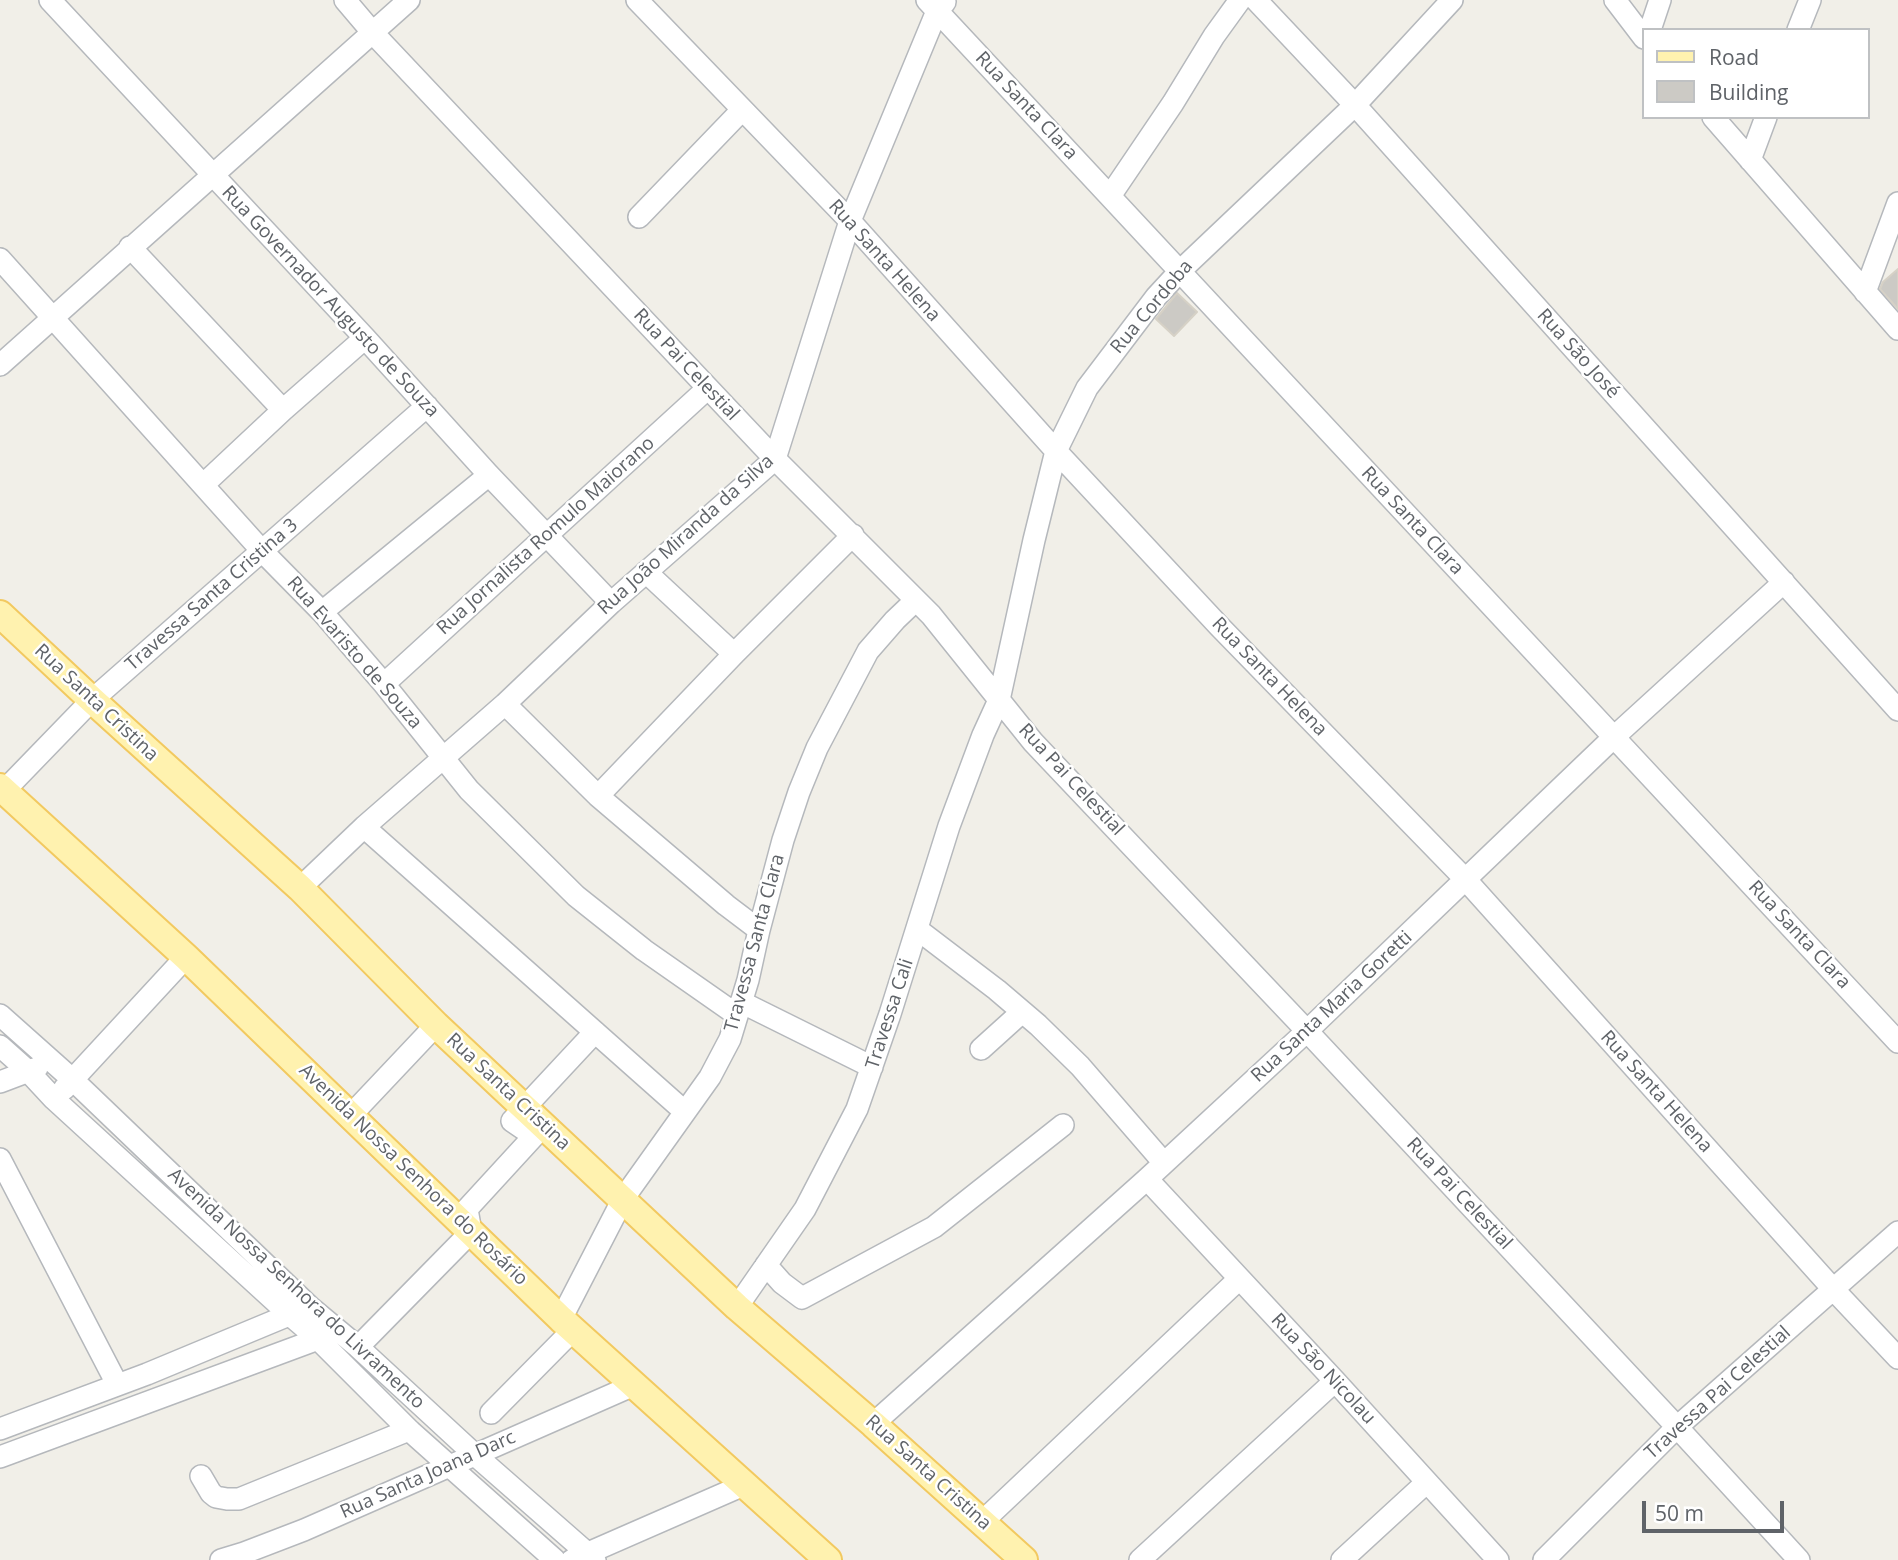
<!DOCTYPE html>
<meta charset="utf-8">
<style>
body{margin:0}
#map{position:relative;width:1898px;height:1560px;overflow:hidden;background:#f1efe8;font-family:"Open Sans",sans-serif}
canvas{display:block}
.legend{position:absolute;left:1642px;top:28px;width:228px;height:91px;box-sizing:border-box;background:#fff;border:2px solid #bfc1c3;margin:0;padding:9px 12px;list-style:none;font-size:21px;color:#5f6368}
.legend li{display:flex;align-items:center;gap:14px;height:35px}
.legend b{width:35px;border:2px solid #bfc1c3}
.scale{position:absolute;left:1642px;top:1501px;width:142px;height:32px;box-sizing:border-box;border:4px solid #5f6368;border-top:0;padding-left:9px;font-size:21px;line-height:24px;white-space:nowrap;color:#5f6368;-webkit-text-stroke:5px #fff;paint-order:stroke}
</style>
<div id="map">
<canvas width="1898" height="1560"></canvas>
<ul class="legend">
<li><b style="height:9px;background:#fff2af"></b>Road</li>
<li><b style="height:19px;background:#cccac5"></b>Building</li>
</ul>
<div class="scale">50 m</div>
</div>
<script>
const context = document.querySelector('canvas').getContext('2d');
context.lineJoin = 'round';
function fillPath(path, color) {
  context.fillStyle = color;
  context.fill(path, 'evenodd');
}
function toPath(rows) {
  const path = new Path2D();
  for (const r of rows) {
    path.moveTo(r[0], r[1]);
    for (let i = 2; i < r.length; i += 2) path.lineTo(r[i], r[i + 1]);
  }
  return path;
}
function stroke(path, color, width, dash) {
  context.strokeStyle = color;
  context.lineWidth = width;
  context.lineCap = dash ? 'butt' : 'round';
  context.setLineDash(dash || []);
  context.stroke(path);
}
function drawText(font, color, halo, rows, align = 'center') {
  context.font = font + ' "Open Sans",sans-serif';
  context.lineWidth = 5;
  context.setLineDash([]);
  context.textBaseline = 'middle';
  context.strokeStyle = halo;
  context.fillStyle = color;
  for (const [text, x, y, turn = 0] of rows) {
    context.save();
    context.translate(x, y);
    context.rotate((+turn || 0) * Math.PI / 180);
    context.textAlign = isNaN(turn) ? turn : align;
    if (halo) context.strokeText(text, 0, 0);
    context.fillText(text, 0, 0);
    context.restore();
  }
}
const building = toPath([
 [1898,269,1898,309,1880,289,1883,282,1898,269],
 [1177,293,1197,312,1174,336,1156,319,1177,293]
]);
fillPath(building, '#cccac5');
stroke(building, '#d6d1c6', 2);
const minor = toPath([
 [50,0,365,338,489,475,611,603],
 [345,0,373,33,775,459,931,615,1033,742,1307,1031,1677,1427,1799,1560],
 [637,0,850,221,1056,451,1219,626,1466,880,1833,1289,1898,1358],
 [927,0,1898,1042],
 [1256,0,1355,105,1898,710],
 [1615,0,1644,38],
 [1650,30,1660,0],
 [1798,30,1810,0],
 [1713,117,1898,329],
 [1750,160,1766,117],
 [1110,196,1173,103,1214,36,1240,0],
 [639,217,742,110],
 [130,247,283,410],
 [0,259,263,552,322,612,384,684,469,790,576,896,644,950,737,1015],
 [1865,292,1898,203],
 [0,365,409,0],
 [204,484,283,410,365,338],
 [646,572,734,654],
 [322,612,489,475],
 [384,684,708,388],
 [505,704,598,796,726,905,759,930],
 [4,791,92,700,427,406],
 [598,796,734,654,853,535],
 [364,827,684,1111],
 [300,888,364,827,505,704,611,603,775,459,850,221,937,11,945,2],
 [917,929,997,990,1038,1025,1080,1066,1164,1163],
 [741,1002,872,1067],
 [0,1015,73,1080,310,1307,358,1347,474,1454,595,1560],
 [0,1046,28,1071,54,1099,290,1315,318,1339,409,1430,555,1560],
 [981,1049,1022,1012],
 [0,1082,37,1068],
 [64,1089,186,957],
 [351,1115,436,1025],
 [0,1159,117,1384],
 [1147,1179,1335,1381,1498,1560],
 [766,1265,782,1283,802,1298,934,1227,1063,1125],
 [737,1307,805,1209,857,1109,890,1014,949,826,983,735,999,700,1034,540,1056,451,1087,388,1156,297,1180,271,1355,105,1452,0],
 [561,1319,623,1199,710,1077,730,1039,748,980,759,930,783,840,799,792,817,748,868,651,895,620,916,600],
 [358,1347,471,1232,467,1209,534,1136,512,1121,595,1032],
 [491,1413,573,1330],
 [873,1424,1147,1179,1307,1031,1614,737,1784,582],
 [0,1429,147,1374,301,1310],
 [0,1457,329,1335],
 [201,1476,211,1493,216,1497,227,1499,239,1499,409,1430],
 [983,1521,1239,1279],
 [221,1560,244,1553,304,1530,634,1385],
 [572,1560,746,1484],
 [1140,1560,1335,1381],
 [1342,1560,1427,1482],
 [1544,1560,1677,1427,1898,1232]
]);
const major = toPath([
 [0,614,92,700,300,888,436,1025,737,1307,873,1424,1024,1560],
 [0,787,186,957,561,1319,828,1560]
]);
stroke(minor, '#b5b8bc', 24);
stroke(major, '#f2c960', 30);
stroke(minor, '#fff', 21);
stroke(major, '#fff2af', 26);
drawText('19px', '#5f6368', '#fff', [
 ["Rua Santa Clara",1026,106,47],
 ["Rua Santa Helena",884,261,48],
 ["Rua Governador Augusto de Souza",330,302,47],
 ["Rua Cordoba",1152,307,-50],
 ["Rua São José",1578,354,48],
 ["Rua Pai Celestial",686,365,47],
 ["Rua Santa Clara",1412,521,47],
 ["Rua João Miranda da Silva",686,535,-42],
 ["Rua Jornalista Romulo Maiorano",546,536,-42],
 ["Travessa Santa Cristina 3",212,595,-41],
 ["Rua Evaristo de Souza",354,653,49],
 ["Rua Santa Helena",1269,677,46],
 ["Rua Santa Cristina",96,703,43],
 ["Rua Pai Celestial",1071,780,47],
 ["Rua Santa Clara",1799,935,47],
 ["Travessa Santa Clara",755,943,-75],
 ["Rua Santa Maria Goretti",1332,1007,-43],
 ["Travessa Cali",890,1014,-72],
 ["Rua Santa Cristina",508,1092,43],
 ["Rua Santa Helena",1656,1092,48],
 ["Avenida Nossa Senhora do Rosário",413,1175,44],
 ["Rua Pai Celestial",1459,1194,47],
 ["Avenida Nossa Senhora do Livramento",296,1289,43],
 ["Rua São Nicolau",1323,1369,47],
 ["Travessa Pai Celestial",1718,1393,-42],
 ["Rua Santa Cristina",928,1473,42],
 ["Rua Santa Joana Darc",428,1475,-24]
]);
</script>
